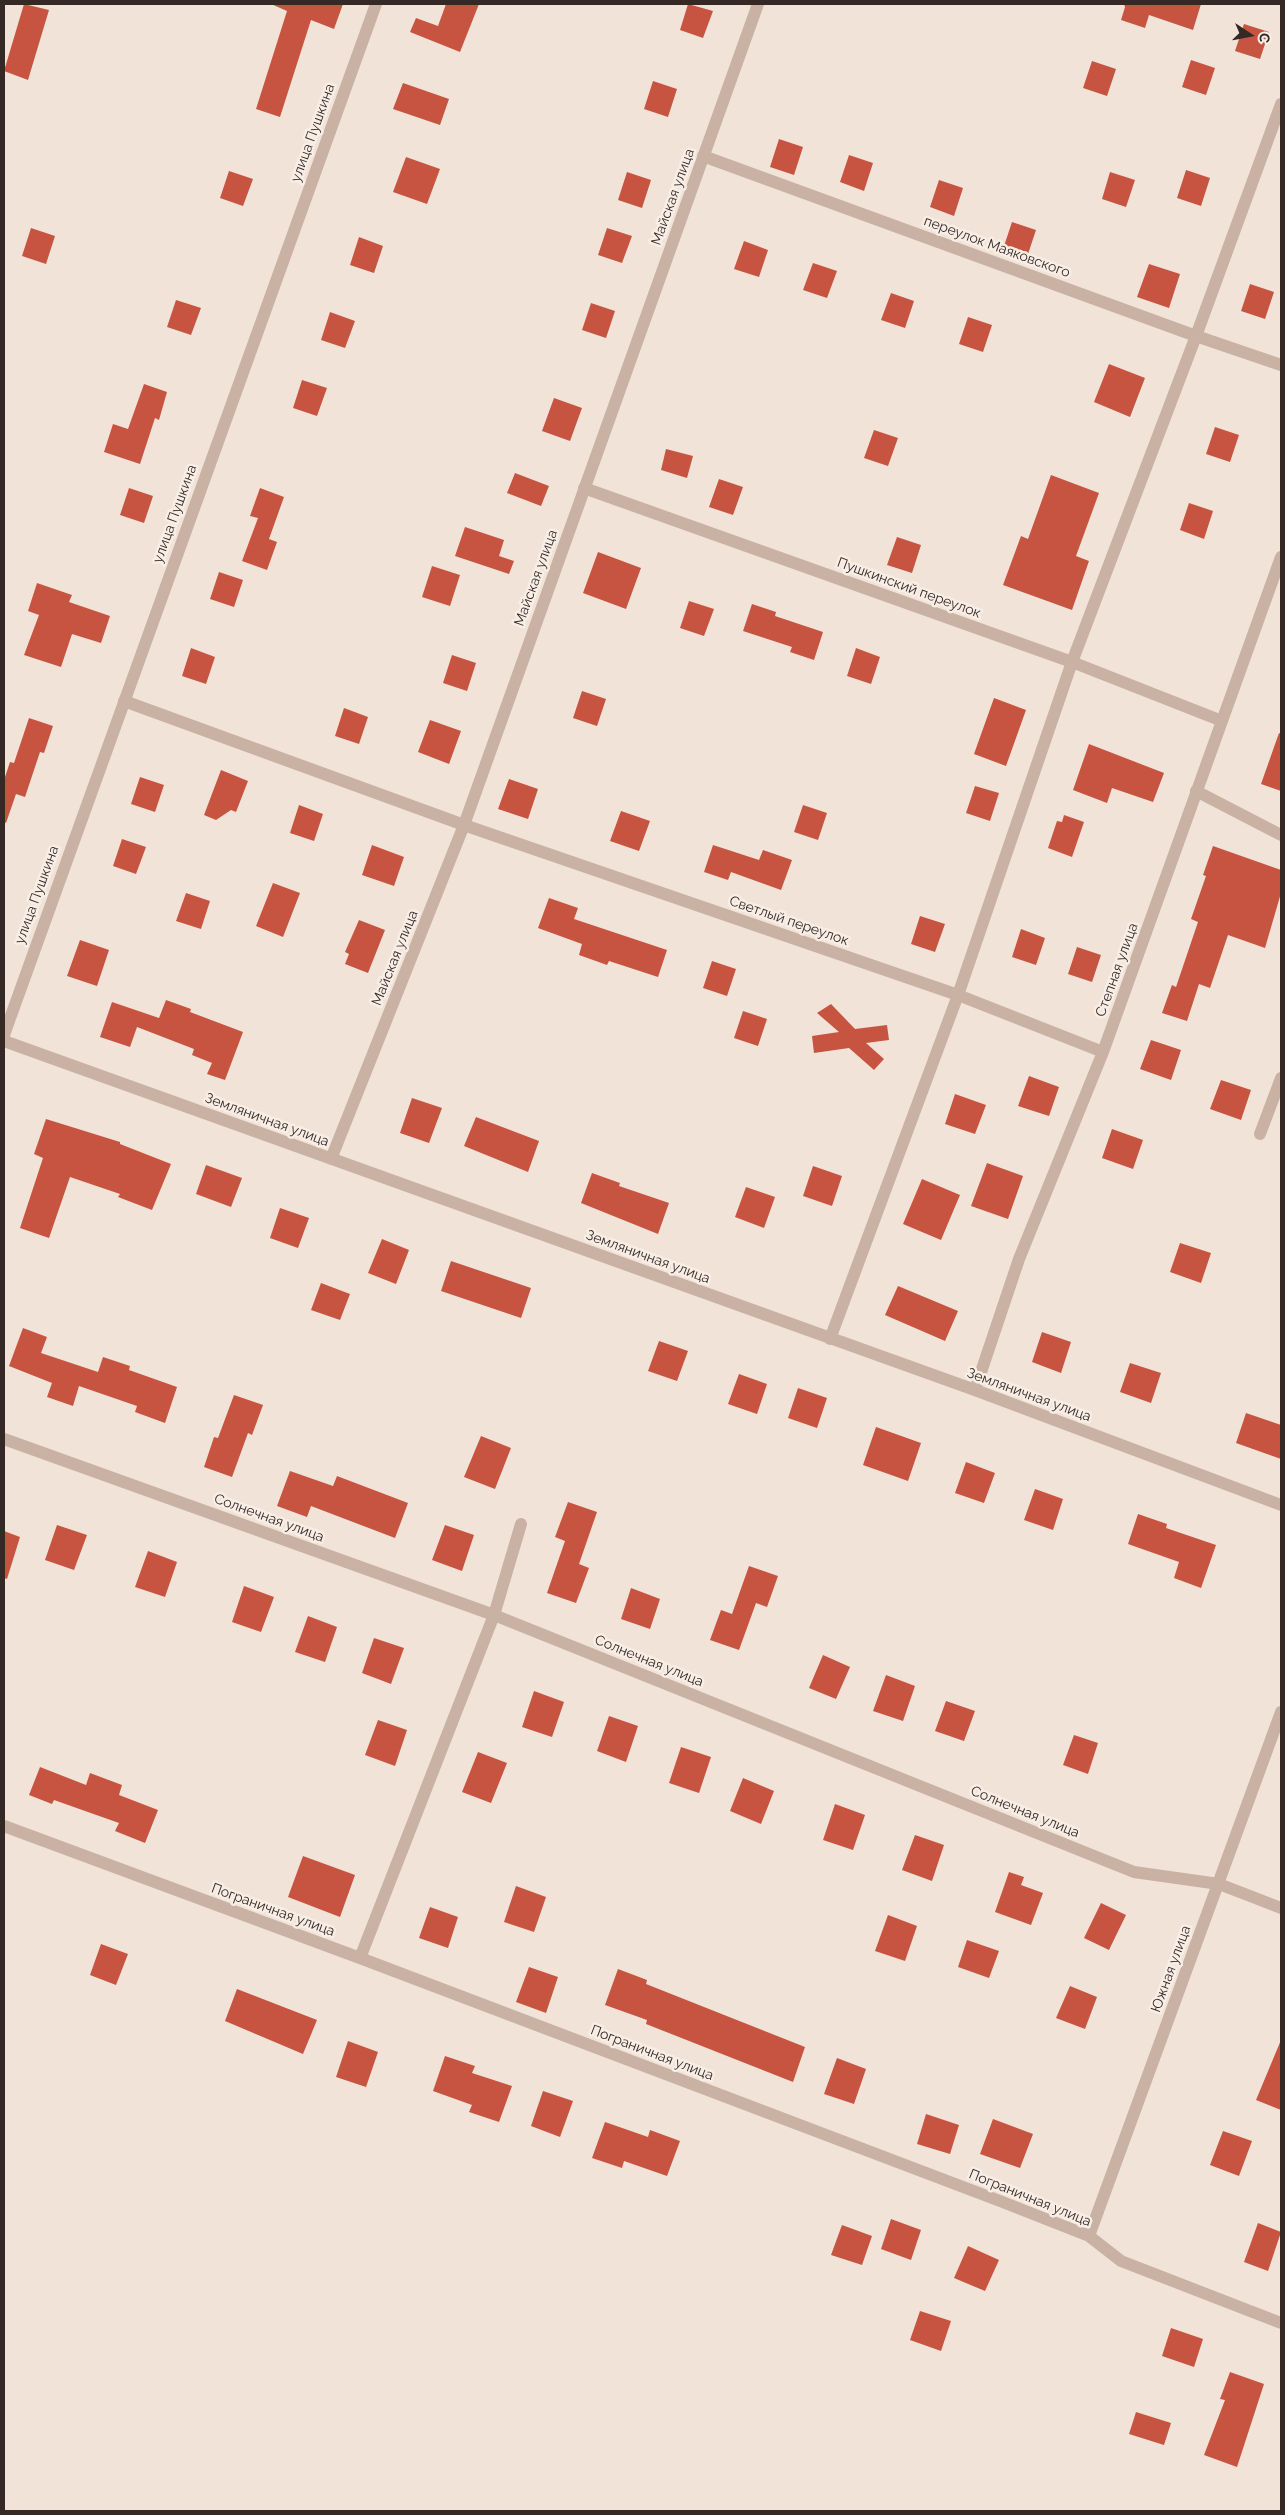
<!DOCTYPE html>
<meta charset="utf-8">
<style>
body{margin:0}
#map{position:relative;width:1285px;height:2515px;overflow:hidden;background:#f1e3d8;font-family:Raleway,sans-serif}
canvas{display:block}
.frame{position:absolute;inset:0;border:5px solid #352926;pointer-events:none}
.north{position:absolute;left:1225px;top:10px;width:50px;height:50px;-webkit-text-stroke:4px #f9eee5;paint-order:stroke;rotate:101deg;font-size:14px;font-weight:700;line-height:20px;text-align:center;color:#352926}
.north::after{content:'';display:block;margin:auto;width:18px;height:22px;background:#352926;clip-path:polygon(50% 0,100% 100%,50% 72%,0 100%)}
</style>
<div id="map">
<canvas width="1285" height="2515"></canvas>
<div class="frame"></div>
<div class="north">С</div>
</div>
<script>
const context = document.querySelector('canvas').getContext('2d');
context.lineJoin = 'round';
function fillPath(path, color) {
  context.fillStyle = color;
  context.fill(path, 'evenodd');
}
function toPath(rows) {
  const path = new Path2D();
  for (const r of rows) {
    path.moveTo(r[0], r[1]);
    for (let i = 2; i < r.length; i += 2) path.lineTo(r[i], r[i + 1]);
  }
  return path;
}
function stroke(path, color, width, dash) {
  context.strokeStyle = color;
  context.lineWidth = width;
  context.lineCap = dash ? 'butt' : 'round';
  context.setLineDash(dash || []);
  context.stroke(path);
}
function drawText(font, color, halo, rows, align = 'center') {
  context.font = font + ' Raleway,sans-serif';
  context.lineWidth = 5;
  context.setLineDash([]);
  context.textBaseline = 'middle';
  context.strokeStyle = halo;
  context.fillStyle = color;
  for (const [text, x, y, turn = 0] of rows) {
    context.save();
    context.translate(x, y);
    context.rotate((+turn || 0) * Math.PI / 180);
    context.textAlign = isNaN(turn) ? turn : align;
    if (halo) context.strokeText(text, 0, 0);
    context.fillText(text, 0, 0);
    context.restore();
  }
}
fillPath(toPath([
 [24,4,49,10,28,80,4,71],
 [271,4,343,4,334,29,311,20,280,117,256,109,287,11],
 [446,4,479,4,460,52,410,32,416,18,438,26],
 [688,4,713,11,703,38,680,30],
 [1124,4,1201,4,1193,30,1149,15,1145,28,1121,20,1125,7],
 [1244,24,1269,32,1260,59,1235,51],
 [1191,60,1215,68,1206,95,1182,87],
 [1092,61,1116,69,1107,96,1083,88],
 [653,81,677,89,668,117,644,109],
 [403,83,449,99,440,125,393,109],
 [779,139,803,147,794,175,770,167],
 [849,155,873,163,864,191,840,182],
 [406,157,440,169,427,204,393,192],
 [1186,170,1210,178,1201,206,1177,198],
 [229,171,253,179,243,206,220,198],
 [627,172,651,180,642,208,618,200],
 [1110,172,1135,180,1126,207,1102,199],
 [939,180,963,188,954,216,930,207],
 [1012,222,1036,230,1027,257,1003,249],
 [31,228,55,236,46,264,22,256],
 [607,228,632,236,622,263,598,255],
 [359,237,383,246,374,273,350,265],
 [744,241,768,250,759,277,734,269],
 [813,263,837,271,827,298,803,290],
 [1149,264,1180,274,1169,308,1137,297],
 [1250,284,1274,292,1265,319,1241,311],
 [891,293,914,301,905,328,881,320],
 [176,300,201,308,191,335,167,327],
 [591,303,615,311,606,338,582,330],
 [330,312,355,321,345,348,321,340],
 [968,317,992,325,983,352,959,344],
 [1109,364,1145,378,1130,417,1094,402],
 [302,380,327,388,317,416,293,408],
 [144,384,167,392,159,420,155,418,140,464,104,452,113,424,128,429],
 [554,398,582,408,570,441,542,431],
 [1215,427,1239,435,1230,462,1206,454],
 [874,430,898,438,888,466,864,458],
 [666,449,693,456,687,478,661,470],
 [515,473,549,486,541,506,507,493],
 [1051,475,1099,493,1076,556,1089,561,1072,610,1003,585,1021,536,1028,539],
 [719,479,743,487,733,515,709,507],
 [129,488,153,496,144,523,120,515],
 [260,488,284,497,269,539,277,542,267,570,242,561,258,518,250,516],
 [1189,503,1213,511,1204,539,1180,530],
 [465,527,504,540,499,556,514,561,509,574,455,556],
 [897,537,921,545,912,573,887,565],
 [598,552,641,568,626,609,583,593],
 [432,566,460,575,450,606,422,597],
 [219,572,243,580,234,607,210,599],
 [37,583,72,595,69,602,110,616,101,643,72,634,61,667,24,655,39,615,28,611],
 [689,601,714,609,704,636,680,628],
 [752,604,776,612,775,616,823,632,814,660,790,652,792,647,743,631],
 [191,648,215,657,206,684,182,676],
 [856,648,880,657,871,684,847,676],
 [452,655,476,663,467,691,443,683],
 [582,691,606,699,597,726,573,718],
 [994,698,1026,710,1006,766,974,754],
 [344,708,368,717,359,744,335,736],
 [29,718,53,726,44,753,40,752,25,797,16,794,6,823,4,822,4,780,10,762,14,763],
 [430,720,461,731,449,764,418,752],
 [1279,733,1281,734,1281,791,1261,784],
 [1089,744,1164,773,1153,802,1112,788,1107,803,1073,790],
 [221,770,248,781,236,812,231,810,216,820,204,815],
 [140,777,164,785,155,812,131,804],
 [509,779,538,789,528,819,498,809],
 [975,786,999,793,990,821,966,813],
 [299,805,323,814,314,841,290,833],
 [803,805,827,813,818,840,794,832],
 [621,811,650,821,639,851,610,841],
 [1064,815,1084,822,1072,857,1048,848,1057,821,1062,822],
 [122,839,146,847,136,874,113,866],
 [372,845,404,857,394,886,362,875],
 [713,845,759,860,763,850,792,860,781,890,731,872,728,880,704,872],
 [1213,846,1281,870,1281,893,1265,948,1228,935,1210,988,1199,984,1187,1021,1162,1013,1172,985,1176,987,1198,922,1191,919,1206,876,1203,875],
 [273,883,300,893,283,937,256,926],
 [186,893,210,901,201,929,176,921],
 [549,898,578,908,574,919,667,950,658,977,609,961,607,965,579,955,582,944,538,928],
 [920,916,945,924,935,952,911,944],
 [359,920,385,930,368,973,345,964,349,954,345,952],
 [1021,929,1045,938,1036,965,1012,957],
 [80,940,109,950,97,986,67,976],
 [1077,947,1101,955,1092,982,1068,974],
 [712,961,736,969,727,996,703,988],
 [166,1000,191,1009,190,1012,243,1032,225,1080,207,1074,212,1063,192,1055,194,1049,137,1027,130,1047,100,1037,112,1002,159,1018],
 [831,1004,855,1029,887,1025,889,1040,866,1043,884,1059,874,1070,849,1048,814,1053,812,1036,839,1032,817,1013],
 [743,1011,767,1019,758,1046,734,1038],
 [1151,1040,1181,1050,1171,1080,1140,1069],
 [1029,1076,1059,1087,1049,1116,1018,1106],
 [1221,1080,1251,1090,1241,1120,1210,1109],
 [955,1094,986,1105,975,1134,945,1124],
 [412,1098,442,1108,429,1143,400,1133],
 [476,1117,539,1141,528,1172,464,1146],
 [46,1119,120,1142,120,1144,171,1164,152,1210,118,1197,120,1194,70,1177,49,1238,20,1228,43,1158,34,1154],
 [1112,1129,1143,1140,1133,1169,1102,1158],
 [987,1163,1023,1176,1008,1219,971,1206],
 [206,1165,242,1178,231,1207,196,1194],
 [813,1166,842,1176,832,1206,803,1196],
 [592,1173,620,1183,619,1186,669,1203,658,1234,581,1203],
 [922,1179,960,1195,941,1240,903,1224],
 [746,1187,775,1197,764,1228,735,1217],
 [280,1208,309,1218,298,1248,270,1238],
 [382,1239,409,1250,396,1284,368,1273],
 [1180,1243,1211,1253,1201,1283,1170,1272],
 [451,1261,531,1288,521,1318,441,1291],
 [321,1283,350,1294,340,1320,311,1310],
 [898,1286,958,1311,945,1341,885,1315],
 [23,1328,47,1337,41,1353,98,1372,103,1357,130,1366,129,1370,177,1387,165,1423,135,1412,137,1406,79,1386,73,1406,47,1397,52,1383,9,1366],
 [1042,1332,1071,1342,1061,1373,1032,1362],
 [659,1341,688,1351,677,1381,648,1371],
 [1130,1363,1161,1373,1151,1403,1120,1392],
 [739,1374,767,1384,757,1414,728,1404],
 [798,1388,827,1398,817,1428,788,1418],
 [234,1395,263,1405,252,1435,248,1433,232,1477,204,1467,214,1437,218,1438],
 [1246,1413,1281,1425,1281,1459,1236,1443],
 [876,1427,921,1443,908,1481,863,1465],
 [481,1436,511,1448,495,1489,464,1477],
 [966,1462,995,1473,984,1503,955,1493],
 [290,1471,333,1486,337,1476,408,1503,395,1538,311,1506,307,1517,277,1506],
 [1035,1489,1063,1499,1053,1530,1024,1520],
 [568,1502,597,1512,579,1564,589,1568,576,1603,547,1593,565,1541,555,1537],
 [1138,1514,1167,1524,1166,1528,1216,1545,1201,1588,1174,1578,1179,1562,1128,1544],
 [57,1525,87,1535,74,1570,45,1560],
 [445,1525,474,1535,462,1571,432,1560],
 [4,1531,20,1537,7,1579,4,1578],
 [148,1551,177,1562,165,1597,135,1587],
 [749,1566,778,1576,767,1607,756,1603,739,1650,710,1640,721,1610,732,1614],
 [244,1586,274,1597,261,1632,232,1622],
 [631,1588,660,1599,650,1629,621,1619],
 [308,1616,337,1627,325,1662,295,1652],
 [374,1638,404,1648,391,1684,362,1673],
 [823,1655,850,1667,836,1699,809,1688],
 [886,1675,915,1686,903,1721,873,1711],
 [534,1691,564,1702,552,1737,522,1727],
 [946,1701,975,1711,964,1741,935,1731],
 [609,1716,638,1726,626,1762,597,1751],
 [378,1720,407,1730,395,1766,365,1755],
 [1074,1735,1098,1743,1088,1774,1063,1765],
 [681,1747,711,1757,699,1793,669,1783],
 [478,1752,507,1763,491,1803,462,1792],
 [40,1767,86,1785,90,1773,122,1785,119,1795,158,1810,145,1843,115,1831,119,1823,54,1800,52,1804,29,1795],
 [743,1778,774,1791,761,1824,730,1811],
 [835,1804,865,1815,853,1850,823,1840],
 [915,1835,944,1845,932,1881,902,1870],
 [303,1856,355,1875,340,1917,288,1897],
 [1009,1872,1024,1877,1021,1885,1043,1893,1031,1925,995,1912],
 [516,1886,546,1897,534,1932,504,1922],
 [1101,1903,1126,1915,1109,1950,1084,1938],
 [430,1907,458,1917,448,1948,419,1938],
 [888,1915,917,1926,905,1961,875,1951],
 [967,1940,999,1951,989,1978,958,1967],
 [101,1944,128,1954,116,1985,90,1975],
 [529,1967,558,1977,546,2013,516,2002],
 [618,1969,647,1980,646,1984,805,2047,793,2082,646,2024,647,2020,605,2005],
 [1070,1986,1097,1997,1085,2029,1056,2018],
 [237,1989,317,2020,303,2054,225,2021],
 [1281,2040,1281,2110,1256,2100],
 [348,2041,378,2052,366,2087,336,2077],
 [445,2056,475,2066,472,2073,512,2086,499,2122,469,2112,472,2105,433,2091],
 [837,2058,866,2069,854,2104,824,2094],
 [543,2091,573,2101,560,2137,531,2126],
 [926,2114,959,2125,950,2154,917,2144],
 [993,2119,1033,2134,1020,2168,980,2154],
 [605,2122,648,2137,650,2130,680,2141,667,2176,624,2161,622,2168,592,2158],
 [1223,2131,1252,2141,1239,2176,1210,2165],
 [891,2219,921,2230,911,2260,881,2249],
 [1258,2223,1281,2232,1268,2271,1244,2262],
 [842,2225,872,2236,862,2265,831,2255],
 [968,2246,999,2260,985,2291,954,2278],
 [920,2311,951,2321,941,2351,910,2340],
 [1171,2328,1203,2339,1194,2367,1162,2356],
 [1230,2372,1264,2384,1237,2467,1204,2455,1225,2400,1220,2399],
 [1136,2412,1171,2423,1164,2445,1129,2434]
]), '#c75441');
stroke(toPath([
 [703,156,1196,336,1281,365],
 [584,488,1072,662,1222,721],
 [124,701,464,825,958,995,1103,1052],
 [1196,791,1281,835],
 [4,1035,376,4],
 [4,1041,975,1390,1281,1505],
 [1260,1134,1281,1078],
 [331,1159,464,825,758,4],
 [830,1339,958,995,1072,662,1196,336,1281,104],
 [975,1390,1019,1259,1103,1052,1281,557],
 [4,1439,494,1615,1134,1872,1219,1884,1281,1908],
 [4,1826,360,1958,1000,2201,1089,2236,1121,2261,1281,2323],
 [360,1958,494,1615,521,1524],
 [1089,2236,1281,1712]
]), '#c9b2a4', 12);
drawText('14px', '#352926', '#f9eee5', [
 ["улица Пушкина",313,133,-70],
 ["Майская улица",673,197,-70],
 ["переулок Маяковского",997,247,20],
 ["улица Пушкина",175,514,-70],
 ["Майская улица",536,578,-70],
 ["Пушкинский переулок",909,588,20],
 ["улица Пушкина",37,895,-70],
 ["Светлый переулок",789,921,19],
 ["Майская улица",395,958,-68],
 ["Степная улица",1117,970,-70],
 ["Земляничная улица",267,1120,20],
 ["Земляничная улица",648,1257,20],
 ["Земляничная улица",1029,1395,20],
 ["Солнечная улица",269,1518,20],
 ["Солнечная улица",649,1661,22],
 ["Солнечная улица",1025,1812,22],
 ["Пограничная улица",273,1910,20],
 ["Южная улица",1171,1969,-70],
 ["Пограничная улица",652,2053,21],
 ["Пограничная улица",1030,2198,22]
]);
</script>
